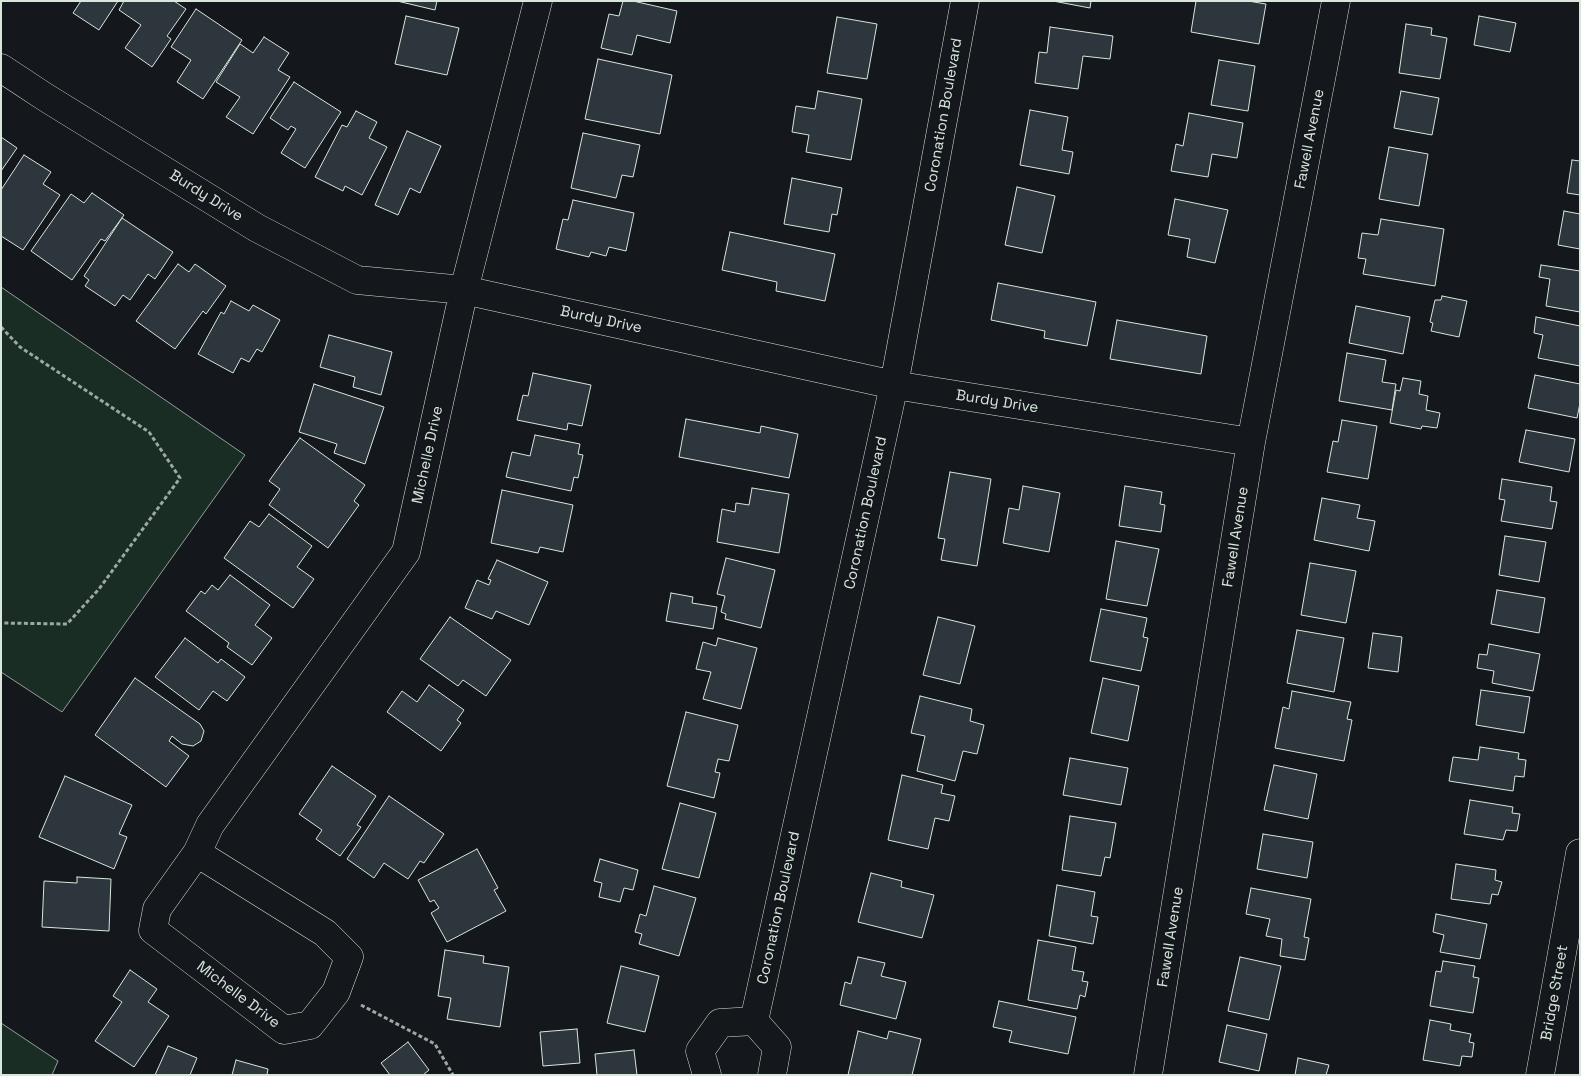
<!DOCTYPE html>
<style>
body{margin:0}
#map{position:relative;width:1581px;height:1076px;overflow:hidden;background:#14181c;font-family:"Space Grotesk",sans-serif}
canvas{display:block}
.frame{position:absolute;inset:0;border:2px solid #d8e6dc;pointer-events:none}
</style>
<div id="map">
<canvas width="1581" height="1076"></canvas>
<div class="frame"></div>
</div>
<script>
const context = document.querySelector('canvas').getContext('2d');
context.lineJoin = 'round';
function fillPath(path, color) {
  context.fillStyle = color;
  context.fill(path, 'evenodd');
}
function toPath(rows) {
  const path = new Path2D();
  for (const r of rows) {
    path.moveTo(r[0], r[1]);
    for (let i = 2; i < r.length; i += 2) path.lineTo(r[i], r[i + 1]);
  }
  return path;
}
function stroke(path, color, width, dash) {
  context.strokeStyle = color;
  context.lineWidth = width;
  context.lineCap = dash ? 'butt' : 'round';
  context.setLineDash(dash || []);
  context.stroke(path);
}
function drawText(font, color, halo, rows, align = 'center') {
  context.font = font + ' "Space Grotesk",sans-serif';
  context.lineWidth = 4;
  context.setLineDash([]);
  context.textBaseline = 'middle';
  context.strokeStyle = halo;
  context.fillStyle = color;
  for (const [text, x, y, turn = 0] of rows) {
    context.save();
    context.translate(x, y);
    context.rotate((+turn || 0) * Math.PI / 180);
    context.textAlign = isNaN(turn) ? turn : align;
    if (halo) context.strokeText(text, 0, 0);
    context.fillText(text, 0, 0);
    context.restore();
  }
}
const green = toPath([
 [1,287,245,455,62,712,1,672,1,287],
 [1,1023,58,1061,52,1075,1,1075,1,1023]
]);
fillPath(green, '#1a2d24');
stroke(green, '#939e99', 1);
const building = toPath([
 [81,1,118,1,99,30,73,13,81,1],
 [124,1,174,1,186,9,167,36,171,39,152,67,125,48,141,25,119,10,124,1],
 [397,1,437,1,435,10,397,1],
 [623,1,633,1,677,11,670,43,637,35,632,55,601,48,609,14,619,16,623,1],
 [1053,1,1091,1,1090,8,1053,1],
 [1196,1,1248,1,1266,4,1259,44,1191,32,1196,1],
 [196,9,242,40,203,99,177,82,191,60,171,47,196,9],
 [406,16,459,28,447,75,395,64,406,16],
 [1479,16,1516,23,1510,52,1474,45,1479,16],
 [837,17,877,24,867,79,827,73,837,17],
 [1406,24,1432,28,1431,35,1447,38,1440,79,1399,73,1406,24],
 [1050,27,1113,36,1110,59,1083,56,1078,89,1035,83,1039,52,1047,53,1050,27],
 [264,37,289,53,278,70,290,77,253,134,226,117,240,97,216,82,240,44,253,53,264,37],
 [598,59,672,75,660,134,585,119,598,59],
 [1219,60,1255,66,1248,111,1211,105,1219,60],
 [294,82,341,112,305,168,281,153,296,129,291,126,288,130,270,118,294,82],
 [818,91,862,99,851,160,806,152,809,135,792,132,796,106,815,109,818,91],
 [1401,91,1439,98,1432,135,1394,128,1401,91],
 [1030,110,1068,117,1062,150,1073,152,1069,174,1020,165,1030,110],
 [356,111,377,122,369,138,387,147,362,195,345,186,343,191,315,177,342,125,347,127,356,111],
 [1189,113,1243,123,1237,158,1212,154,1208,177,1171,171,1176,144,1183,146,1189,113],
 [407,131,441,146,420,193,410,188,398,215,375,205,407,131],
 [583,133,640,145,633,177,622,175,616,198,571,188,583,133],
 [1,137,17,148,1,171,1,137],
 [1389,147,1428,154,1419,206,1379,199,1389,147],
 [24,155,51,172,43,184,60,195,23,250,1,236,1,190,24,155],
 [1572,160,1580,161,1580,195,1567,193,1572,160],
 [792,178,842,188,837,215,832,214,829,232,784,224,792,178],
 [1017,187,1055,196,1042,253,1005,245,1017,187],
 [92,193,124,215,105,241,101,239,72,280,31,251,71,194,84,203,92,193],
 [1175,199,1228,210,1215,263,1187,257,1190,239,1168,235,1175,199],
 [573,200,634,213,626,251,609,247,606,256,591,252,589,257,556,249,563,219,568,220,573,200],
 [1564,211,1580,214,1580,249,1558,245,1564,211],
 [122,218,173,252,155,279,148,274,130,300,123,295,115,306,85,286,89,280,84,276,122,218],
 [1381,219,1444,229,1435,286,1363,274,1366,259,1358,258,1362,233,1378,235,1381,219],
 [730,232,835,254,825,301,776,291,777,282,722,270,730,232],
 [178,264,189,272,195,264,226,286,206,314,203,311,175,349,136,321,178,264],
 [1541,265,1580,271,1580,312,1546,306,1550,279,1539,277,1541,265],
 [998,283,1096,302,1087,346,1044,338,1045,331,991,320,998,283],
 [1442,296,1467,301,1459,337,1431,331,1433,323,1430,322,1435,300,1441,300,1442,296],
 [231,301,249,311,253,305,280,320,262,352,257,349,249,362,241,358,233,373,198,354,221,312,224,314,231,301],
 [1356,306,1410,317,1403,354,1349,343,1356,306],
 [1536,317,1580,326,1580,366,1538,358,1543,335,1534,333,1536,317],
 [1117,320,1207,336,1201,374,1110,359,1117,320],
 [329,335,392,352,381,395,353,387,355,377,320,367,329,335],
 [1347,353,1386,360,1382,382,1396,384,1392,410,1339,401,1347,353],
 [533,373,591,385,582,426,568,423,567,430,517,420,523,395,528,396,533,373],
 [1535,375,1580,384,1580,403,1577,418,1528,408,1535,375],
 [1403,378,1421,381,1419,394,1428,396,1426,410,1440,413,1437,428,1422,426,1421,429,1390,423,1396,390,1400,391,1403,378],
 [314,384,384,407,365,464,334,453,337,444,299,432,314,384],
 [686,419,760,433,761,426,798,434,789,478,679,457,686,419],
 [1342,420,1377,426,1368,479,1327,472,1333,441,1338,442,1342,420],
 [1526,430,1575,439,1569,472,1519,462,1526,430],
 [535,435,580,444,578,454,583,455,578,478,574,477,571,491,506,477,512,452,530,456,535,435],
 [300,438,365,485,354,501,359,505,328,548,269,505,280,489,269,481,300,438],
 [950,472,991,479,977,566,941,560,945,539,938,538,950,472],
 [1502,479,1552,487,1550,501,1557,502,1552,529,1501,521,1505,500,1499,499,1502,479],
 [1023,486,1060,493,1049,552,1003,543,1009,508,1019,510,1023,486],
 [1125,486,1162,492,1160,504,1165,505,1161,532,1119,526,1125,486],
 [752,488,789,494,779,553,717,542,722,509,735,512,736,503,749,505,752,488],
 [502,490,573,505,563,552,540,547,538,553,491,543,502,490],
 [1322,498,1360,505,1357,518,1375,521,1369,551,1314,540,1322,498],
 [269,514,312,546,297,567,314,579,293,608,224,558,250,521,259,527,269,514],
 [1505,536,1546,542,1539,582,1499,575,1505,536],
 [1116,541,1159,549,1147,606,1106,599,1116,541],
 [726,558,775,570,761,628,725,619,726,614,721,612,725,596,717,594,726,558],
 [497,560,548,582,529,625,496,611,492,619,465,608,477,580,489,585,491,580,488,579,497,560],
 [1310,563,1356,571,1346,623,1301,615,1310,563],
 [230,575,270,605,255,625,272,638,252,665,227,647,229,643,186,611,201,591,205,594,212,585,218,590,230,575],
 [1497,590,1545,598,1539,633,1491,624,1497,590],
 [671,593,693,597,692,603,717,607,713,629,666,621,671,593],
 [1101,609,1147,618,1143,637,1148,638,1141,671,1090,661,1101,609],
 [450,617,511,660,486,696,463,680,458,686,420,659,450,617],
 [938,617,975,626,960,684,923,675,938,617],
 [1297,630,1344,638,1334,692,1287,683,1297,630],
 [1373,633,1402,637,1398,672,1368,668,1373,633],
 [185,638,218,663,221,659,245,677,227,701,213,691,199,710,155,677,185,638],
 [718,638,757,648,741,709,703,699,711,672,696,669,703,642,716,646,718,638],
 [1489,644,1540,654,1533,691,1492,683,1494,671,1477,668,1479,654,1487,655,1489,644],
 [135,678,200,724,204,731,201,741,193,746,182,744,172,736,169,741,189,756,166,787,95,735,135,678],
 [1103,678,1139,686,1128,741,1091,733,1103,678],
 [429,685,464,710,457,720,461,723,441,751,387,712,402,691,417,702,429,685],
 [1481,690,1530,697,1524,733,1476,725,1481,690],
 [1292,691,1351,702,1347,719,1352,720,1344,761,1275,748,1283,707,1289,709,1292,691],
 [920,696,972,709,970,721,984,725,977,754,963,751,955,781,917,771,925,736,911,733,920,696],
 [686,712,738,725,729,761,718,759,715,772,720,773,714,798,667,786,686,712],
 [1480,747,1519,753,1518,759,1526,760,1524,777,1515,776,1513,791,1449,781,1453,757,1478,760,1480,747],
 [1070,758,1128,768,1121,805,1063,795,1070,758],
 [1274,765,1317,774,1308,819,1264,810,1274,765],
 [332,766,376,796,357,825,361,827,340,856,316,839,322,830,299,814,332,766],
 [902,775,943,785,941,793,955,796,949,821,935,818,928,849,888,840,902,775],
 [65,776,132,805,119,834,127,837,114,869,39,837,65,776],
 [389,796,444,834,424,863,420,861,408,879,384,863,374,878,347,859,389,796],
 [1470,800,1513,807,1512,813,1520,814,1517,831,1506,830,1503,840,1464,834,1470,800],
 [680,803,716,813,699,878,662,869,680,803],
 [1070,816,1116,823,1110,858,1105,857,1101,876,1062,870,1070,816],
 [1263,834,1313,842,1307,878,1257,869,1263,834],
 [477,849,498,888,494,890,506,911,447,942,431,913,439,908,434,900,430,902,418,880,477,849],
 [600,859,638,870,633,890,624,888,620,902,599,897,602,883,594,881,600,859],
 [1456,864,1496,870,1495,880,1502,882,1498,895,1492,894,1490,904,1451,899,1456,864],
 [871,873,902,881,901,887,934,895,922,938,858,922,871,873],
 [77,877,111,879,109,931,42,927,44,881,77,883,77,877],
 [1057,885,1095,892,1091,916,1098,917,1093,944,1049,936,1057,885],
 [654,886,696,898,679,956,639,944,642,934,635,932,640,914,646,916,654,886],
 [1251,888,1311,899,1304,937,1309,938,1305,960,1280,956,1282,939,1266,936,1270,919,1246,914,1251,888],
 [1436,914,1487,924,1480,959,1440,952,1444,935,1433,932,1436,914],
 [1038,940,1076,947,1072,970,1084,972,1082,981,1088,982,1085,997,1080,995,1077,1009,1028,1000,1038,940],
 [445,950,484,956,483,963,509,967,500,1027,447,1019,451,998,438,996,445,950],
 [858,957,885,963,881,976,906,982,896,1019,840,1005,845,982,851,984,858,957],
 [1240,957,1281,966,1269,1020,1228,1011,1240,957],
 [1443,961,1475,966,1473,977,1479,978,1473,1013,1430,1006,1436,971,1441,972,1443,961],
 [621,966,659,976,645,1032,607,1023,621,966],
 [130,970,157,989,148,1002,169,1016,134,1067,95,1041,122,1002,113,996,130,970],
 [999,1001,1076,1017,1068,1054,1009,1042,1012,1031,993,1027,999,1001],
 [1430,1020,1451,1024,1450,1030,1471,1034,1469,1042,1474,1043,1472,1057,1462,1056,1460,1066,1423,1060,1430,1020],
 [1227,1025,1267,1034,1259,1071,1219,1062,1227,1025],
 [577,1029,580,1063,543,1066,540,1032,577,1029],
 [858,1031,887,1039,889,1031,921,1039,912,1075,848,1075,858,1031],
 [408,1042,429,1070,423,1075,390,1075,381,1063,408,1042],
 [168,1046,197,1058,190,1075,155,1075,168,1046],
 [634,1050,637,1075,597,1075,595,1054,634,1050],
 [1298,1058,1329,1065,1326,1075,1295,1075,1298,1058],
 [236,1060,268,1069,267,1075,232,1075,236,1060]
]);
fillPath(building, '#2c363c');
stroke(building, '#d8e6dc', 1);
const minor = toPath([
 [1,68,45,97,257,228,357,280,464,290,894,385,1251,442],
 [197,853,325,933,349,957,336,992,310,1025,284,1030,153,930,157,909,197,853,210,825,406,552,464,290,538,1],
 [754,1021,894,385,965,1],
 [754,1021,777,1047,772,1075],
 [707,1075,700,1051,720,1023,754,1021],
 [1148,1075,1251,442,1336,1],
 [1540,1075,1580,853]
]);
stroke(minor, '#d8e6dc', 29);
stroke(toPath([
 [1,327,20,347,149,432,180,478,99,589,67,624,1,623],
 [361,1005,435,1044,453,1075]
]), '#9da8a2', 3, [4, 2.5]);
stroke(minor, '#14181c', 28);
drawText('15px', '#d8e6dc', '#14181c', [
 ["Coronation Boulevard",944,115,-80],
 ["Fawell Avenue",1310,139,-79],
 ["Burdy Drive",206,196,32],
 ["Burdy Drive",601,320,12],
 ["Burdy Drive",997,402,9],
 ["Michelle Drive",428,455,-78],
 ["Coronation Boulevard",866,513,-78],
 ["Fawell Avenue",1236,537,-81],
 ["Coronation Boulevard",779,908,-78],
 ["Fawell Avenue",1171,937,-81],
 ["Bridge Street",1555,993,-80],
 ["Michelle Drive",238,995,37]
]);
</script>
